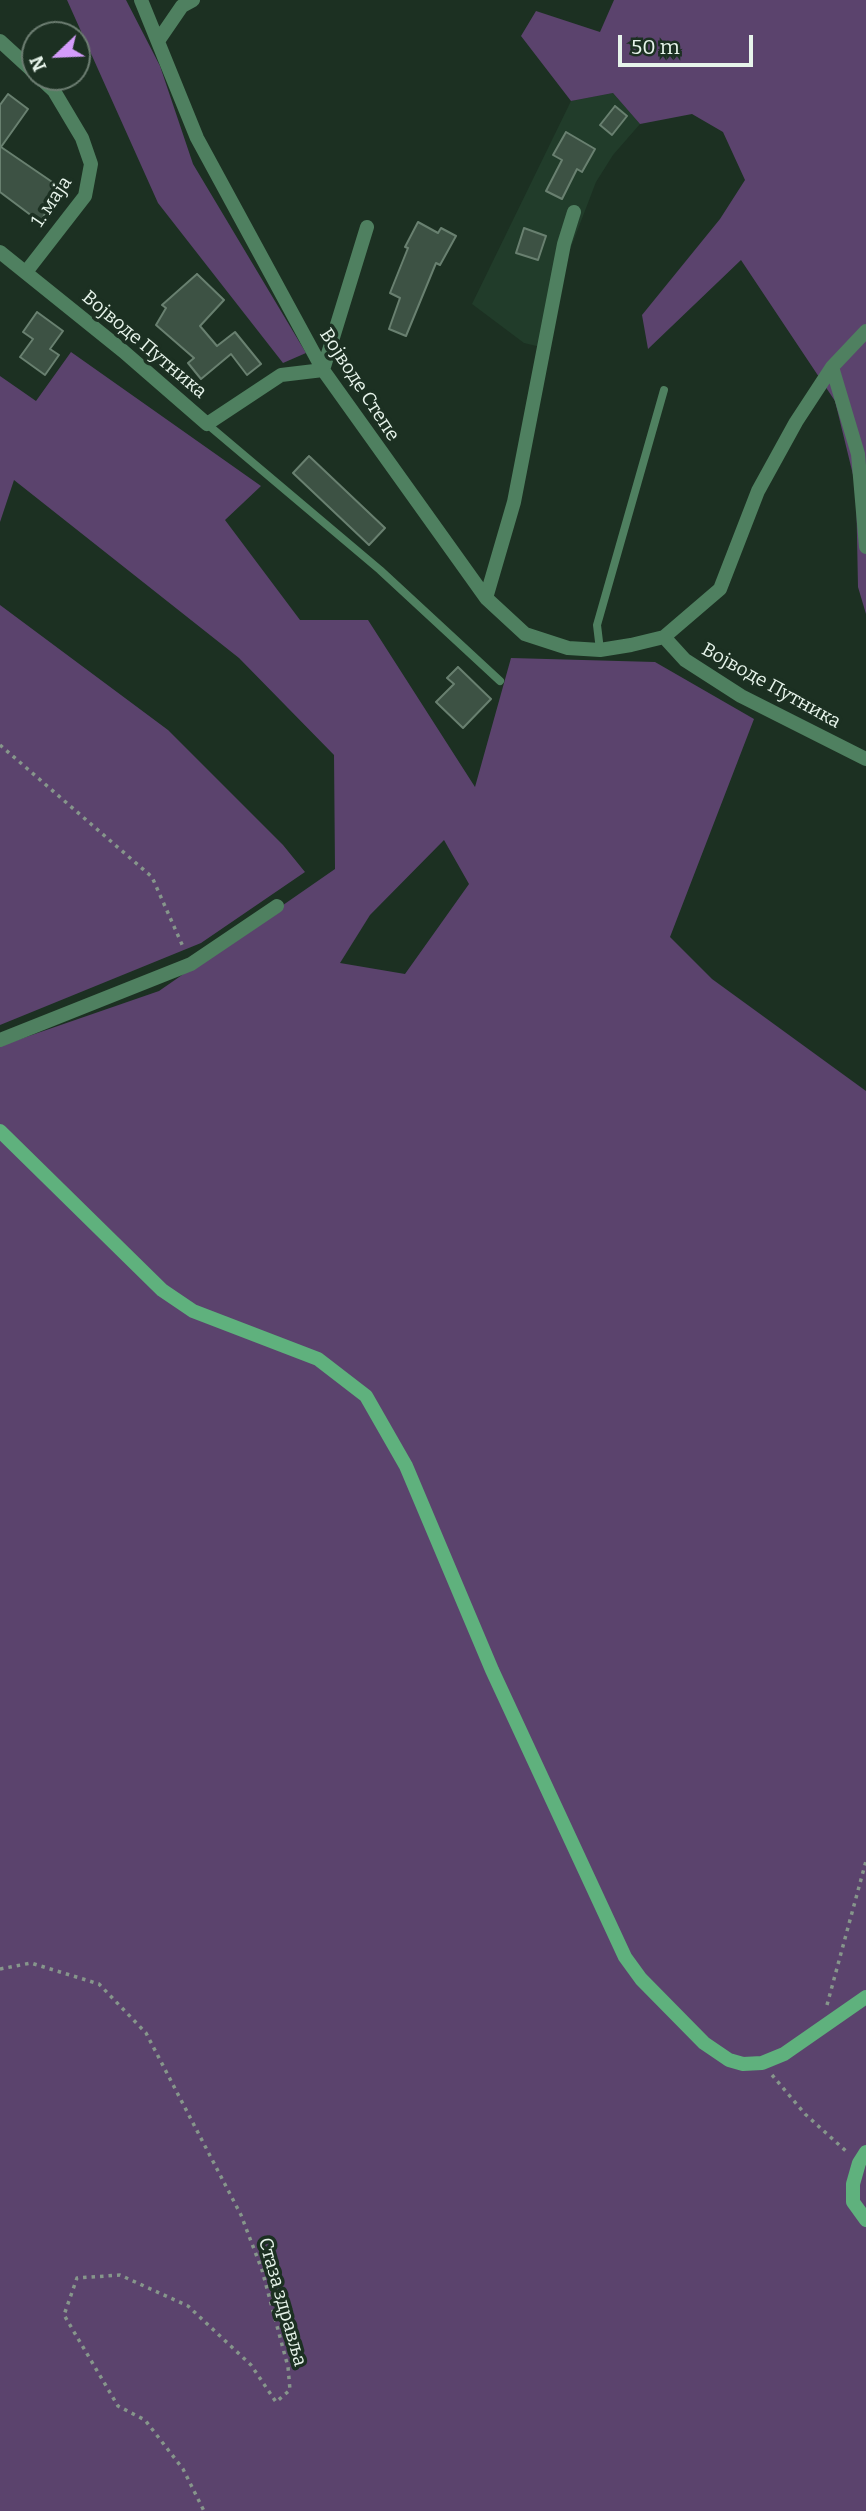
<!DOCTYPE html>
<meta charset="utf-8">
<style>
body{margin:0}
#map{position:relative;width:866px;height:2511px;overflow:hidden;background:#1c3022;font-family:Bitter,serif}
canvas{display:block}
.north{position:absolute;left:21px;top:21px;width:70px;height:70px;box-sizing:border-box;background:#1c3022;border:2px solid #6d7e72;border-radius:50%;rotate:247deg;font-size:19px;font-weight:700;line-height:28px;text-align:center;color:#e7f4eb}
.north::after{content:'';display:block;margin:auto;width:24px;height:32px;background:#d49cfb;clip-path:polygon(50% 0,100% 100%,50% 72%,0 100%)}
.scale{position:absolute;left:618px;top:35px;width:135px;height:32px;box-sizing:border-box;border:4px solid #e7f4eb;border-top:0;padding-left:9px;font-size:21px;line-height:24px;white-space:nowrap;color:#e7f4eb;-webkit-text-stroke:5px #1c3022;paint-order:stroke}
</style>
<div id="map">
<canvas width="866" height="2511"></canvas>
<div class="north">N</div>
<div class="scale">50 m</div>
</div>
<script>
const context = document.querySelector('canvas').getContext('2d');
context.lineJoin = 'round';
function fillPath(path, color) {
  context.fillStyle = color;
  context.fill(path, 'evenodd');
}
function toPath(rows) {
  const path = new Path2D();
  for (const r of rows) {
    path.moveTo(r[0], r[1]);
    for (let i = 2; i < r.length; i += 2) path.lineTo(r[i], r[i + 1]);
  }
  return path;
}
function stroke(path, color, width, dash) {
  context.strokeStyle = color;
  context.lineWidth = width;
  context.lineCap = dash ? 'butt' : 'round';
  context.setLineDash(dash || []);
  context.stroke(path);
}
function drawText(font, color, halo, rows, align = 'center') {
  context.font = font + ' Bitter,serif';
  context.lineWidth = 7;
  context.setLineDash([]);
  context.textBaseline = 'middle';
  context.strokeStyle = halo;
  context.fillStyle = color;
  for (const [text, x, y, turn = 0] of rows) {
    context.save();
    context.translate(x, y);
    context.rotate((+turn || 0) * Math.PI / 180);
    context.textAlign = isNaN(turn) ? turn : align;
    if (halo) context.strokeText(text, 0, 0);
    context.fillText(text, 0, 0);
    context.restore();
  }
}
fillPath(toPath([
 [613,93,640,124,613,155,596,182,568,255,549,349,524,343,472,304,571,101]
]), '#213c2a');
fillPath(toPath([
 [67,0,126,0,160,66,193,164,306,353,283,363,158,203],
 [614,0,866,0,866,614,858,587,856,487,835,401,741,260,648,349,642,315,720,219,745,180,723,132,692,114,640,124,613,93,571,101,521,36,536,11,600,32],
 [71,352,261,486,225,520,300,620,368,620,475,787,511,658,655,662,754,719,670,937,712,979,866,1091,866,2511,0,2511,0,1046,159,991,335,869,334,755,239,658,14,480,0,522,0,376,36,401],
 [444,840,469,884,405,974,340,963,370,915],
 [0,605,168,730,283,845,305,872,201,943,0,1025]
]), '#5b436d');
const building = toPath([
 [8,94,28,109,1,147,61,188,40,222,0,192,0,105,8,94],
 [615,106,627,116,612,135,600,125,615,106],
 [566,132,595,149,582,172,577,169,562,199,546,191,562,160,553,155,566,132],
 [418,222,438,233,441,228,456,236,440,265,436,263,406,336,389,329,400,298,390,293,408,248,405,247,418,222],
 [524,228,546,236,538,260,516,253,524,228],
 [197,274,224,300,200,326,217,346,235,332,261,364,247,375,231,354,201,379,188,363,194,358,156,325,166,308,162,305,197,274],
 [37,312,63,331,50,349,59,355,45,375,20,357,33,339,23,332,37,312],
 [309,456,385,528,369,545,293,473,309,456],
 [458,667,491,699,463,728,436,702,454,684,447,678,458,667]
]);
fillPath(building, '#3d5244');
stroke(building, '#698070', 2);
stroke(toPath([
 [0,745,152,877,184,949],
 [0,1969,31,1963,99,1984,146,2033,241,2215,262,2270,288,2367,290,2390,276,2402,251,2365,188,2306,120,2275,77,2278,64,2315,118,2406,145,2420,183,2469,204,2511],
 [827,2005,866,1861],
 [772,2075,805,2114,847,2152]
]), '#86968b', 3.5, [3.5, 5]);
stroke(toPath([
 [207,424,380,570,500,681],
 [600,650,597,625,664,390]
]), '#4f8060', 8);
stroke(toPath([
 [141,0,197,138,323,370,486,598,525,634,568,648,600,650,631,645,664,637,720,589,758,491,796,422,832,367,866,331],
 [0,41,35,73],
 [158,41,182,6,193,0],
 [0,252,123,351,207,424,281,375,323,370,367,227],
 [26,272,85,196,91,164,82,138,54,91,39,77],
 [832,367,858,454,866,547],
 [486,598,514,502,564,244,574,212],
 [664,637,685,660,741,696,866,759],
 [0,1040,191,964,277,906]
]), '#4f8060', 14);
stroke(toPath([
 [0,1131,162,1290,193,1311,318,1359,366,1396,406,1466,492,1670,625,1957,641,1979,704,2043,729,2060,743,2064,762,2063,784,2054,866,1997],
 [866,2152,859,2163,853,2184,853,2202,866,2220]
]), '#5fb17d', 14);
drawText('19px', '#e7f4eb', '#1c3022', [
 ["1. маја",52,202,-56],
 ["Војводе Путника",144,345,40],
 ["Војводе Степе",359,385,57],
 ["Војводе Путника",771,686,29],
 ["Стаза здравља",282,2302,74]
]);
</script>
